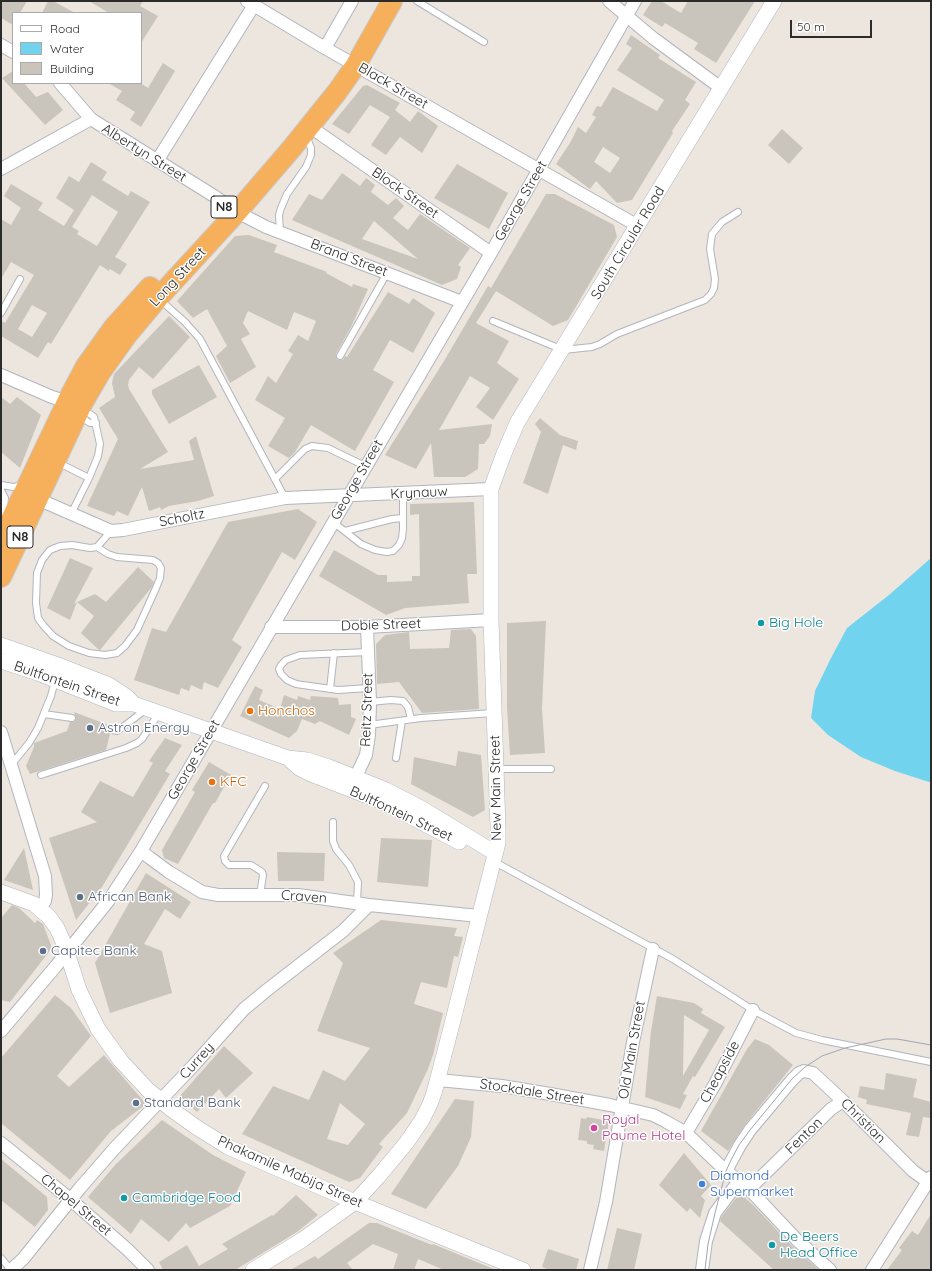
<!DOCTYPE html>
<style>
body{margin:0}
#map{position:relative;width:932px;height:1271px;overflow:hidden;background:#ede6de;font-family:Quicksand,sans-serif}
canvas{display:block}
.frame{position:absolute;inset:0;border:2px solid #2b2b2b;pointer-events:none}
.legend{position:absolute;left:12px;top:12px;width:130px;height:72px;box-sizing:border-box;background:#fff;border:1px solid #aaa;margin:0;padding:5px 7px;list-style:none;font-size:12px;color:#2b2b2b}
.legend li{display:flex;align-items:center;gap:8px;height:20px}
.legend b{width:20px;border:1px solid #aaa}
.scale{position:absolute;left:790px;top:20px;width:82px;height:18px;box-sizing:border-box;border:2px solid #2b2b2b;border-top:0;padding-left:5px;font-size:12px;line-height:14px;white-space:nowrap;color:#2b2b2b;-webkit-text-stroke:3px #fff;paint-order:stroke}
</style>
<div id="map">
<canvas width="932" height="1271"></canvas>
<div class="frame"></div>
<ul class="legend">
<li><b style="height:5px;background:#fff"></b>Road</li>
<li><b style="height:11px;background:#71d3ee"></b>Water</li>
<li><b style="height:11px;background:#c9c4bc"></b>Building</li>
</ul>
<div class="scale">50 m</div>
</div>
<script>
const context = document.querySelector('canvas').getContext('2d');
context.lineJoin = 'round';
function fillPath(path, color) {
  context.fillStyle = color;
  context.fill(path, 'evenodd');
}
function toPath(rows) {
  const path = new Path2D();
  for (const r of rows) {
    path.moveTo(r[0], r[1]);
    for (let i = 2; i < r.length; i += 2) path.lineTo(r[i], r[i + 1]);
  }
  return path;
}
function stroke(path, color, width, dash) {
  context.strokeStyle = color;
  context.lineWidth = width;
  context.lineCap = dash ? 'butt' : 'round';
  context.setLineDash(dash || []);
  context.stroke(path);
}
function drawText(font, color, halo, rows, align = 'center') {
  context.font = font + ' Quicksand,sans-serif';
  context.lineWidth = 3;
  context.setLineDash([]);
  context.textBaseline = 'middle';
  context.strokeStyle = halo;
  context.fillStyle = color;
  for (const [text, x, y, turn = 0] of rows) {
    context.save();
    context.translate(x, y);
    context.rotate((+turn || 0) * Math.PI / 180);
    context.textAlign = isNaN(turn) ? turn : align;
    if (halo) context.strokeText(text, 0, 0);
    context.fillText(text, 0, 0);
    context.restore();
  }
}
fillPath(toPath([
 [931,558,931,782,929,782,895,771,861,757,828,735,811,718,815,691,831,658,847,628,889,595]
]), '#71d3ee');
fillPath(toPath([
 [3,1,27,1,20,13,13,13,13,25,1,18,1,5],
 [48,1,53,1,75,13,42,13],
 [89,1,143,1,140,6,158,16,141,43,141,13,109,13],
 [652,1,661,1,681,13,688,1,755,1,716,63,694,49,698,43,665,23,662,27,643,15],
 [631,35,660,55,658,58,696,82,685,100,690,104,672,131,673,133,632,200,617,203,596,181,590,189,556,164,570,143,578,127,586,133,596,117,592,115,597,106,601,107,613,87,657,111,664,100,617,70,632,48,626,44],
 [603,147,620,158,610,173,594,162],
 [163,63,175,71,141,127,130,120,135,112,116,100,122,91,108,83,140,83,148,88],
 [13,71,13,83,24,83,36,97,48,92,63,110,45,125,2,78],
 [367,85,400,103,395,110,410,122,418,111,438,126,422,153,400,137,386,155,371,145,390,117,370,105,349,134,332,124,363,86],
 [782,129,803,148,789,164,768,145],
 [91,162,107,172,102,180,128,196,131,191,150,202,115,257,127,264,120,275,110,269,109,271,100,265,51,344,48,342,38,358,1,336,1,321,5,323,34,275,11,262,1,279,1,219,11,225,21,208,4,196,11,184,43,203,38,210,64,226,74,210,56,198,69,176,79,182],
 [92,195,118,212,97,246,77,234,79,231,72,227],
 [32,305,47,313,32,337,18,329],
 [457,164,508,193,489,229,434,198],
 [342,173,360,186,366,178,375,185,371,192,388,205,396,198,404,206,393,218,408,230,420,214,470,248,458,265,461,267,457,279,442,285,292,220,309,194,322,200],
 [374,221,418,259,362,239],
 [546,194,555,194,614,225,617,237,568,320,553,326,496,291,476,323,509,341,497,363,519,379,493,420,476,407,490,388,470,376,439,430,492,424,490,436,484,444,479,444,478,469,465,477,434,477,431,443,416,469,385,455,444,361,488,286,491,288],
 [249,235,277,245,274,252,327,272,326,273,352,287,353,284,368,289,352,325,336,354,336,358,338,360,343,360,345,356,347,357,388,292,409,304,413,298,435,313,413,353,390,340,373,370,394,382,355,451,311,425,295,452,289,458,268,446,285,418,255,400,268,376,276,383,293,354,288,351,298,335,308,341,316,321,294,312,287,330,248,311,243,323,250,334,241,339,256,367,230,383,216,356,227,346,207,309,193,318,177,301,235,236],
 [169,316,190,337,153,379,139,367,129,380,128,385,129,389,168,452,140,469,194,460,189,441,196,436,214,496,198,501,169,506,161,510,160,507,149,511,142,487,128,516,117,511,114,516,87,506,118,439,99,408,115,397,112,383,114,374],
 [199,365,217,397,169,424,152,394,152,390],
 [1,397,10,404,17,397,41,415,20,468,1,452],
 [540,418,560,435,578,441,576,450,563,445,548,494,523,483,541,432,535,424],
 [474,502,477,574,467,574,469,603,405,608,386,615,319,576,334,550,378,575,387,575,387,582,412,581,412,576,420,576,419,514,410,515,410,504],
 [298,509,317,522,295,560,282,552,232,640,242,647,218,688,204,682,202,690,191,685,189,691,181,688,179,695,134,680,152,628,166,632,228,522],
 [70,558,93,568,74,604,77,602,70,620,47,608],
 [138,567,154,582,152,587,100,650,99,650,81,633,94,616,77,602,95,594,106,602],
 [546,621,542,708,545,753,510,755,507,708,507,623],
 [471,629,476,636,479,709,422,713,399,682,377,684,376,644,385,635,409,632,410,649,449,648,451,630],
 [255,686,263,690,259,700,280,709,284,695,297,700,298,696,310,700,311,696,338,698,339,705,351,704,351,717,356,719,349,735,320,721,315,724,302,719,297,731,289,738,240,716],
 [74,712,111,726,108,729,108,732,110,734,106,750,30,774,26,766,34,747,34,743,67,731,70,722,74,722,76,719],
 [165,738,182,745,165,771,170,774,102,887,76,920,49,838,97,822,81,812,100,781,133,797,153,763,149,761],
 [458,751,481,755,485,810,473,817,411,784,414,757,456,766],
 [209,762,231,775,215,803,213,803,178,864,164,858,162,850,195,792,192,790],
 [381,838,432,840,428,887,377,882],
 [24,848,33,890,4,880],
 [277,852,325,853,324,881,278,881],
 [146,873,191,902,180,919,165,909,144,944,162,951,172,993,110,1013,95,963],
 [12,905,19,908,35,923,37,920,43,924,52,948,10,1002,1,1000,1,918],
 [381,920,457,928,454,936,463,937,458,957,454,956,447,988,421,982,414,1004,443,1013,433,1055,428,1069,407,1113,379,1144,383,1147,360,1178,349,1182,242,1134,273,1086,309,1100,323,1070,345,1081,370,1048,317,1031,343,963,333,953],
 [340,1103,365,1124,348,1145,327,1139],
 [55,995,71,1008,91,1036,57,1076,69,1087,104,1055,146,1104,111,1131,70,1180,1,1123,1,1058],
 [657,996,694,1003,703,1009,701,1013,725,1027,695,1077,693,1076,683,1094,687,1095,680,1109,645,1097,651,1031],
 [684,1015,709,1030,683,1076],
 [755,1039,769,1045,793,1065,744,1126,728,1151,701,1131,747,1049],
 [224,1046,253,1073,226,1098,219,1089,197,1112,180,1096],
 [886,1073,917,1079,913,1097,931,1102,931,1118,923,1117,919,1137,906,1135,911,1113,866,1104,867,1100,858,1097,860,1086,884,1090],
 [455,1099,474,1101,471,1137,458,1166,426,1209,391,1194],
 [587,1117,609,1121,604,1151,593,1149,594,1145,587,1144,587,1141,578,1140,581,1118,586,1119],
 [162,1120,213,1155,246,1172,230,1206,190,1228,186,1223,169,1242,141,1219,131,1234,88,1197,115,1165],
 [684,1153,711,1185,701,1196,705,1200,700,1218,690,1208,687,1212,659,1185],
 [1,1159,47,1197,48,1210,35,1227,1,1200],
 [740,1193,755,1207,792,1246,819,1270,774,1270,720,1221,722,1216],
 [296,1195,318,1215,297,1232,235,1270,163,1270,159,1262,187,1245,199,1266,228,1249,222,1244,272,1215,273,1216],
 [931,1214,931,1270,887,1270,902,1250,899,1248,912,1231,918,1235],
 [369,1223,377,1223,432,1245,433,1244,496,1270,444,1270,418,1259,414,1270,393,1270,398,1254,373,1244,347,1263,353,1270,290,1270,315,1256,318,1259],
 [617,1228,642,1234,634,1270,607,1270],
 [548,1249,579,1259,576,1270,550,1270,542,1267]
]), '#c9c4bc');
const service = toPath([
 [417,1,484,42],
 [280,232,279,215,281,208,287,194,306,167,311,155,311,148,306,136],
 [159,299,185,322,200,339,285,498],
 [1,313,20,279],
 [493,321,563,350,592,347,600,344,617,334,705,300,711,294,714,288,715,279,710,249,712,234,722,222,738,212],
 [340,356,387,273],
 [79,416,90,423,96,423],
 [57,462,89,478],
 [275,479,305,449,312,446,328,448,365,466],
 [1,485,14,487,23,484],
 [1,490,5,498,2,521],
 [71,514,89,478,98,456,100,444,94,417,83,409],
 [333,522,361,544,375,550,387,552,393,551,399,545,402,538,403,529,403,493],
 [345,531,392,519,403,518],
 [97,547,108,554,117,557,153,560,158,563,161,568,160,578,156,588,137,630,125,646,117,653,105,655,89,653,69,646,53,636,43,625,38,618,36,603,37,573,42,560,50,550,60,546,72,545,90,548,97,547,111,531],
 [368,652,300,655,286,660,281,665,279,669,281,674,287,680,296,684,338,690,369,688],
 [330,689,334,653],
 [370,702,391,700,403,701,408,707,411,719],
 [44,714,72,718],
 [369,725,421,718,493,713],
 [112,730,117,731,123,727,145,710],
 [396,758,402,721],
 [11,765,29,743,38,728,51,696,55,681],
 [496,769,551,769],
 [41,775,126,748,137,743,142,739,159,713],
 [333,822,333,841,336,849,349,865,358,882,357,903],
 [493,861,673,959,753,1010,796,1033,822,1040,931,1062],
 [260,895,263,875,262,872,251,865,229,865,225,861,224,856,265,786],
 [1,1258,11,1270]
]);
const minor = toPath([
 [247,1,325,48,638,226],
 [609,1,653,38,721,88],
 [1,45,13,52],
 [325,48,352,1],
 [60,83,91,119,214,196,237,212,266,227,462,302],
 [319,133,491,253],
 [157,161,254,5],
 [1,169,91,119],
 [1,375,52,397,72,403],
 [33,497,111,531,123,530,285,498,491,489],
 [271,627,367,627,491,620],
 [1,732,45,876,46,895,45,901,40,908],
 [352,785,366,755,369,735,370,702,367,627],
 [141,851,150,858,169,872,202,892,218,895,298,895,369,905,479,916],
 [1,1031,56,966,109,900,141,851,491,253,635,1],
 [438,1080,502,1086,550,1094,610,1105,653,1115,665,1121,686,1133,726,1171,749,1189,797,1240,830,1270],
 [686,1133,715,1084,753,1010],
 [1,1143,70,1199,128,1250,148,1270],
 [726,1171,740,1145,750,1130,792,1080,799,1073,804,1071,813,1073,843,1101,913,1171,931,1184],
 [749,1189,831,1109,843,1101],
 [11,1270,23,1259,80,1188,114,1149,193,1066,244,1009,267,990,343,931,369,905],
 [590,1270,606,1202,633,1042,653,949],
 [702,1270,706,1241,715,1213,739,1181],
 [872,1270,931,1177]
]);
const tertiary = toPath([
 [1,645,58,665,109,685,127,697,134,704],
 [1,661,38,673,116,704,134,704,288,758,307,760,329,767,386,790,421,808,495,853],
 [289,759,299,768,311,774,383,802,459,842],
 [1,892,34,904,49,917,57,928,65,946,79,990,98,1029,121,1061,148,1090,171,1109,196,1127,228,1147,355,1202,523,1270],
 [253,1270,302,1240,355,1202,378,1177,407,1142,422,1120,430,1104,434,1093,451,1028,498,843,498,828,491,620,491,489,503,456,517,423,774,1]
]);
const trunk = toPath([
 [1,541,69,398,86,366,114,327,150,287],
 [1,577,82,404,100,373,127,335,158,298,237,212,292,148,337,92,356,65,392,1]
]);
stroke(service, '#b1b5bf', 8);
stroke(minor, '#b1b5bf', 14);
stroke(tertiary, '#b1b5bf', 16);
stroke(trunk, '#c8c8c8', 22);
stroke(service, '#fff', 6);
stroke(minor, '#fff', 12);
stroke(tertiary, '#fff', 15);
stroke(trunk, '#f6b05c', 20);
stroke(toPath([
 [705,1270,708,1244,715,1213,726,1171,731,1160,739,1145,750,1130,792,1079,805,1067,822,1056,845,1048,886,1039,897,1039,931,1045]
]), '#a0a4b5', 1);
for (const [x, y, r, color] of [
 [761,623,4,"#0f9aa8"],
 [250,711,4,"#e8710a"],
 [90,728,4,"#5c6f8a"],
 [212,782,4,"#e8710a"],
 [80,897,4,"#5c6f8a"],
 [43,951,4,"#5c6f8a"],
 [136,1103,4,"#5c6f8a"],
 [594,1128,4,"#d1479c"],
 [702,1184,4,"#3f7fe0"],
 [124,1198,4,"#0f9aa8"],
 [772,1245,4,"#0f9aa8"]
]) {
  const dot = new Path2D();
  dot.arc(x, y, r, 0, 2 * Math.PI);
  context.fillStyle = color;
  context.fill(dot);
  stroke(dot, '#fff', 1.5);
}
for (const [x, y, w] of [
 [224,207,26],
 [20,537,26]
]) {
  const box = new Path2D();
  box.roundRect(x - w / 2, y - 11, w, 22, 3);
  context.fillStyle = '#fff';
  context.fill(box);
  stroke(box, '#2b2b2b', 1);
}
drawText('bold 13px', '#2b2b2b', null, [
 ["N8",224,207],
 ["N8",20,537]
]);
drawText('14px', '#2b2b2b', '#fff', [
 ["Black Street",393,86,30],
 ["Albertyn Street",144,153,32],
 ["Block Street",405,193,35],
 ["George Street",521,201,-60],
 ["South Circular Road",628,243,-59],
 ["Brand Street",349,258,21],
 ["Long Street",178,277,-47],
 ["George Street",357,480,-60],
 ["Krynauw",419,493,-3],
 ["Scholtz",182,518,-11],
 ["Dobie Street",381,625,-2],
 ["Bultfontein Street",67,684,19],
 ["Reitz Street",367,710,-88],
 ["George Street",194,760,-60],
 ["New Main Street",496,788,-91],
 ["Bultfontein Street",401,814,25],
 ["Craven",304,897,4],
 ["Old Main Street",632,1050,-80],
 ["Currey",197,1061,-48],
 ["Cheapside",720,1072,-62],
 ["Stockdale Street",532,1092,9],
 ["Christian",863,1121,45],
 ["Fenton",804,1136,-44],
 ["Phakamile Mabija Street",290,1172,24],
 ["Chapel Street",76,1205,40]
]);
drawText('14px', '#0d838f', '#fff', [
 ["Big Hole",769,623],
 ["Cambridge Food",132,1198],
 ["De Beers",780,1237],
 ["Head Office",780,1253]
], 'left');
drawText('14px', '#c56008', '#fff', [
 ["Honchos",258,711],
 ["KFC",220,782]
], 'left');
drawText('14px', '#4e5e75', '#fff', [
 ["Astron Energy",98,728],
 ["African Bank",88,897],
 ["Capitec Bank",51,951],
 ["Standard Bank",144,1103]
], 'left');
drawText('14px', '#b23c85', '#fff', [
 ["Royal",602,1120],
 ["Paume Hotel",602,1136]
], 'left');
drawText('14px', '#366cbe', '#fff', [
 ["Diamond",710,1176],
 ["Supermarket",710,1192]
], 'left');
</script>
